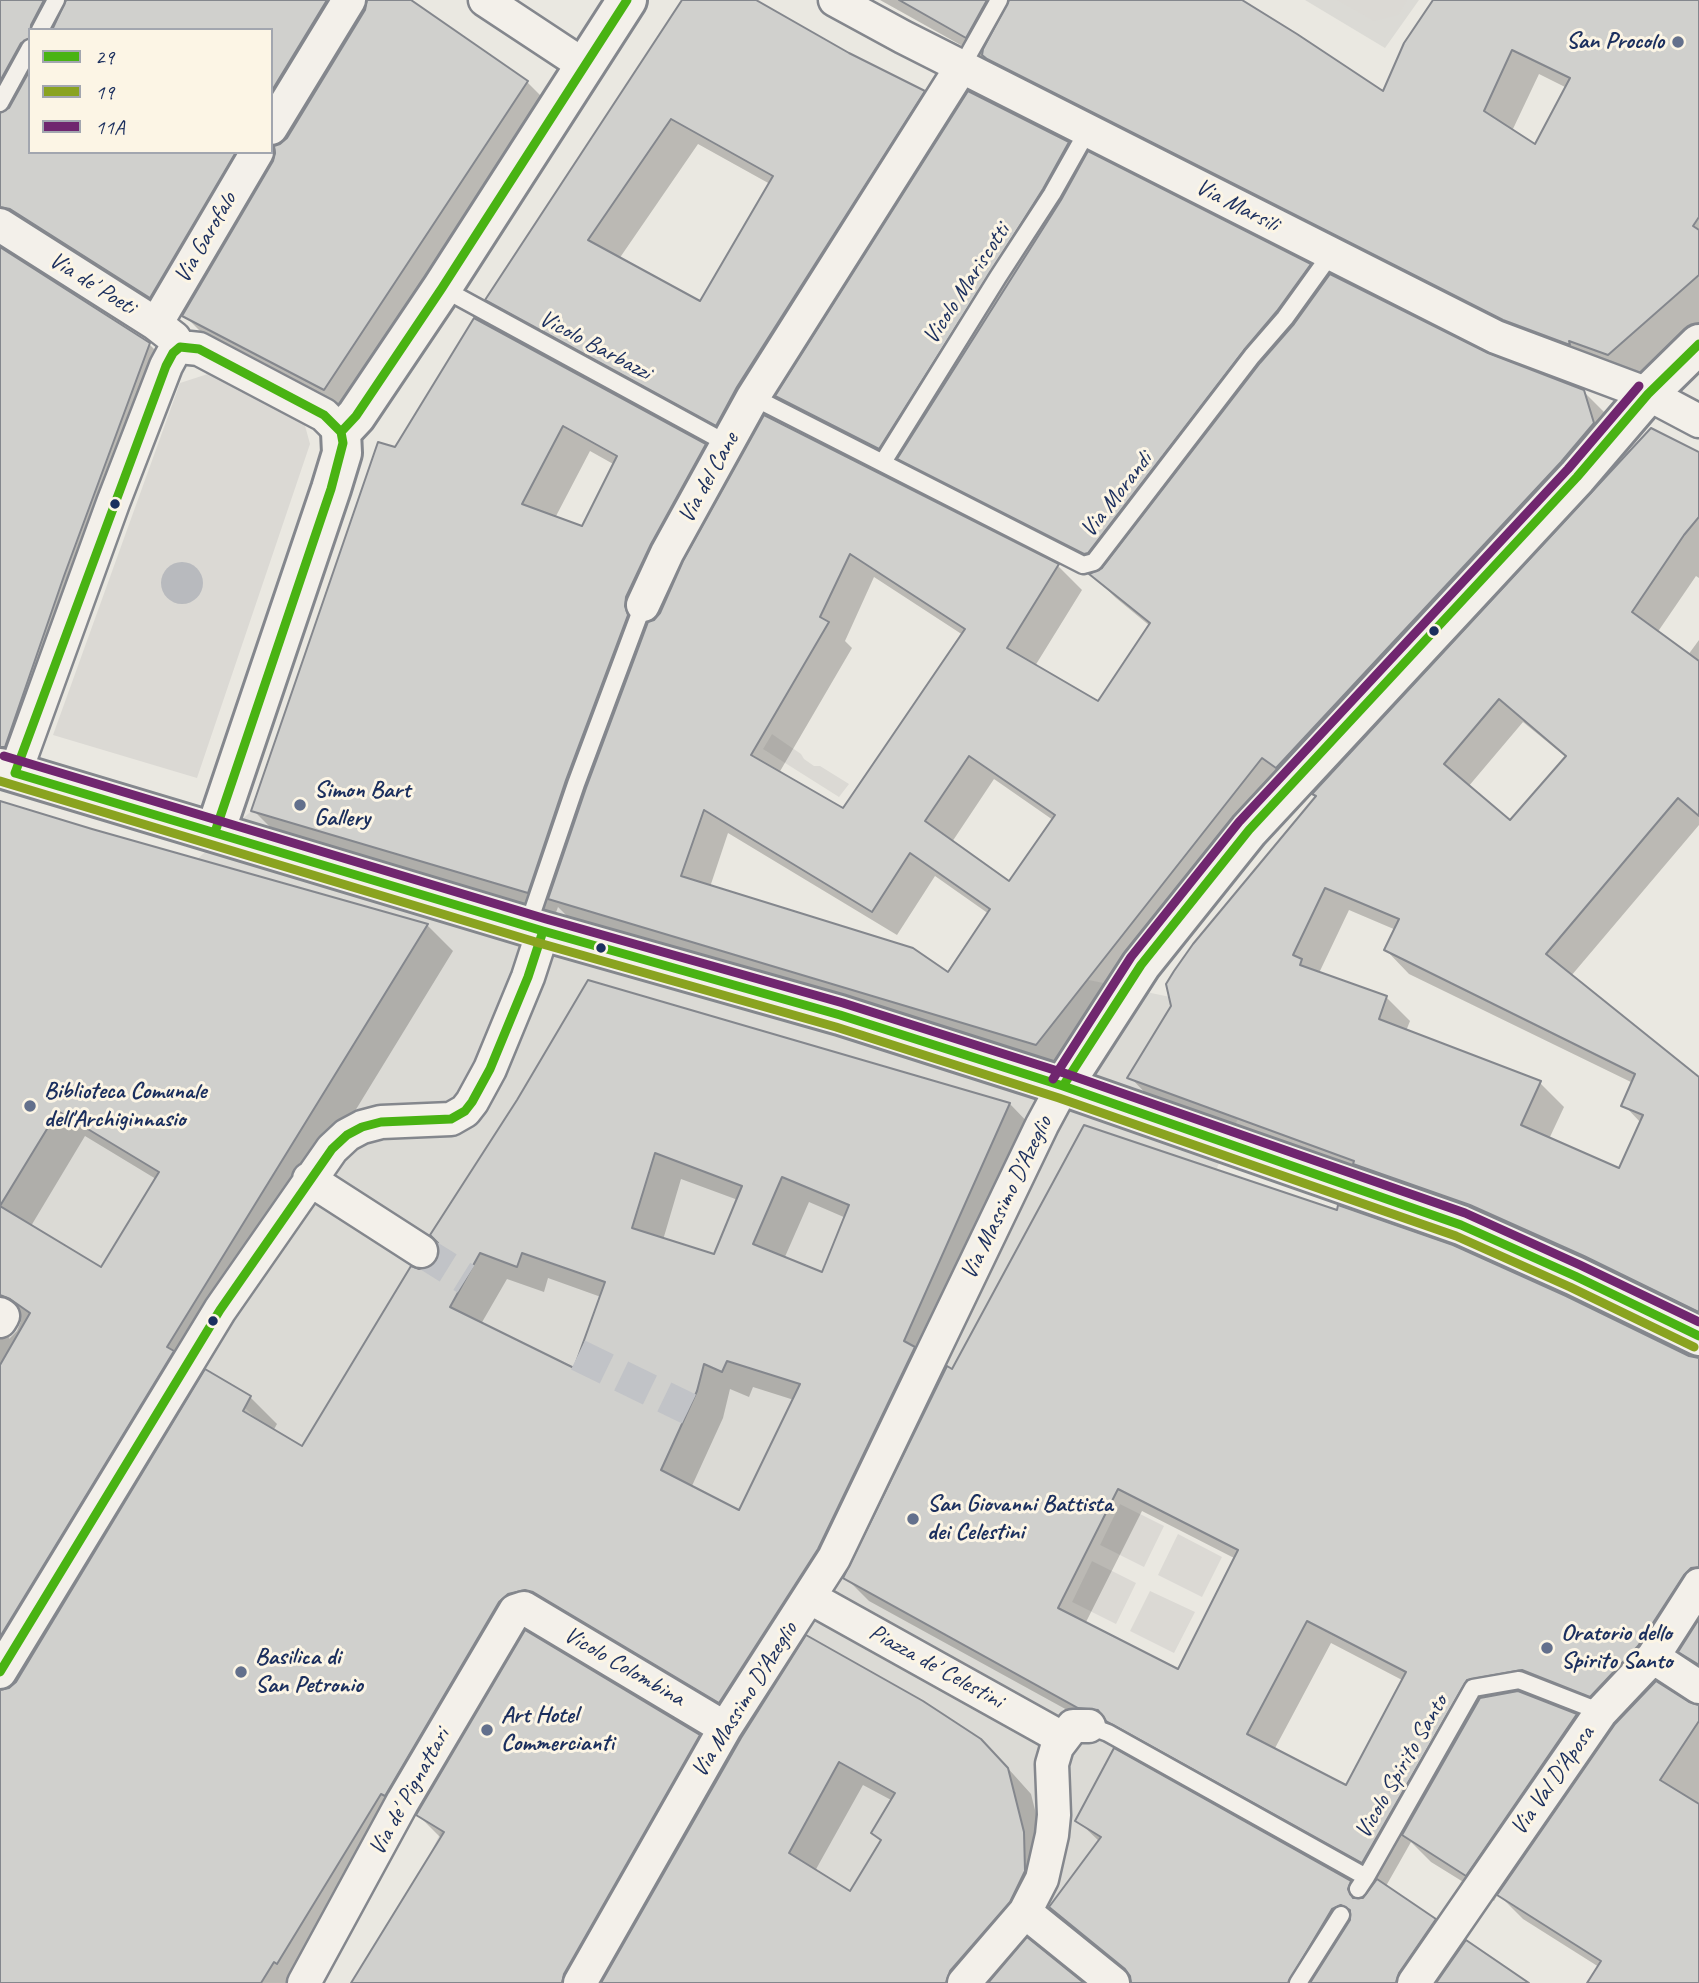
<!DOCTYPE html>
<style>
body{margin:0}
#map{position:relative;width:1699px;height:1983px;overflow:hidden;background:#eae8e1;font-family:Caveat,sans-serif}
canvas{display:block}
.legend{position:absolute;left:28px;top:28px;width:245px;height:126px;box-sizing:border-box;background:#fcf5e5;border:2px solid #a2a6af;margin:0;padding:9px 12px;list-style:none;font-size:21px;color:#1b2f5e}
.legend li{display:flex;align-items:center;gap:14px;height:35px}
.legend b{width:35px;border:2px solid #a2a6af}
</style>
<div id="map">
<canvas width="1699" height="1983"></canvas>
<ul class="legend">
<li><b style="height:9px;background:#49b313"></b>29</li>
<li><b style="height:9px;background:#8aa320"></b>19</li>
<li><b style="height:9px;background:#70266f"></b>11A</li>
</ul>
</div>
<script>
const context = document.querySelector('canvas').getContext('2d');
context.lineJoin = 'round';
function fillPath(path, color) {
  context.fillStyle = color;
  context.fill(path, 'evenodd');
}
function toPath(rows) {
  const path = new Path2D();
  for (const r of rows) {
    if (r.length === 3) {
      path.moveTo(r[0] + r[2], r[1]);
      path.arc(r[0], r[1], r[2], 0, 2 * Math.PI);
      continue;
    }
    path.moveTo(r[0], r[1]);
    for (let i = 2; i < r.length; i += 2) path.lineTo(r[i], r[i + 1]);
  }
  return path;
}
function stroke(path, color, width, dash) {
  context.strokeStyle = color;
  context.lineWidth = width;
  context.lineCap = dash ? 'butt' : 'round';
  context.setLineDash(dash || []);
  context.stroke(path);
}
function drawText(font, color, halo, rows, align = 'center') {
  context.font = font + ' Caveat,sans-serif';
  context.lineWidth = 6;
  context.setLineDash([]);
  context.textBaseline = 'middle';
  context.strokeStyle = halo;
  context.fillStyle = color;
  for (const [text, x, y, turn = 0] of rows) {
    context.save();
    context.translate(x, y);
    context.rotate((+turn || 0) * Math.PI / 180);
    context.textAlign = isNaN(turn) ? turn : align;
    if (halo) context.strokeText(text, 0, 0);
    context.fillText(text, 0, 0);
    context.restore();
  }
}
fillPath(toPath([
 [1305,0,1419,0,1385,48],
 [292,775,941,982,1046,971,1280,1020,1205,1196,1013,1612,1113,1682,1120,1884,1136,1983,351,1983,428,1859,441,1831,421,1819,485,1687,552,1570,358,1411,333,1395,302,1446,258,1420,245,1408,251,1396,207,1371,0,1713,0,825,177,877]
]), '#dbdad5');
fillPath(toPath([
 [1337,0,1407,0,1398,15,1374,21],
 [214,372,304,422,310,444,197,778,53,735,180,383],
 [772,734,801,754,804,759,814,766,820,766,849,784,839,797,763,749],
 [1120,1504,1164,1526,1144,1567,1100,1545],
 [1178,1534,1222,1557,1202,1597,1158,1575],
 [1092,1561,1136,1583,1116,1624,1072,1602],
 [1150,1591,1195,1612,1174,1653,1130,1631]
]), '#dbd9d4');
fillPath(toPath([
 [182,583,21]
]), '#b8babe');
fillPath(toPath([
 [0,0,327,0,351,23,277,147,288,139,379,0,409,0,527,82,557,112,354,418,214,345,184,315,276,158,264,166,174,320,7,239,5,252,149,344,173,368,33,757,0,748],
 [30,30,271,30,271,152,30,152],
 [684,0,753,0,852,56,924,92,952,120,1068,143,1085,160,1310,265,1326,282,1487,355,1583,391,1608,416,1302,792,1060,1068,574,923,558,907,554,918,280,837,253,810,396,449,475,320,705,445,734,474,746,452,514,326,487,299],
 [698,144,770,184,701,303,619,259],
 [776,395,798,417,900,468,903,462,918,477,1102,571,1092,575,1116,598,1150,626,1099,704,1035,666,1082,590,1058,566,762,415],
 [590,451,615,465,583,528,555,518],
 [678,570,681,571,661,614,654,620],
 [874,577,963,635,843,810,779,773,852,648,845,641],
 [994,779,1053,820,1010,884,952,842],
 [728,833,897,935,935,876,989,914,948,974,710,887],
 [880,0,1238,0,1383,94,1435,0,1699,0,1699,324,1635,380,1594,369,1010,80,993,63],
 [1539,74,1567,88,1536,146,1512,131],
 [1699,454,1699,578,1696,576,1657,633,1688,655,1699,640,1699,825,1571,976,1699,1080,1699,1323,1153,1101,1130,1077],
 [1523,722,1567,758,1510,822,1468,787],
 [1349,910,1396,930,1386,950,1409,974,1633,1083,1624,1105,1641,1123,1620,1171,1549,1139,1564,1107,1540,1083,1406,1031,1410,1021,1386,997,1319,973],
 [0,804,427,925,453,951,194,1374,201,1381,250,1397,277,1424,273,1431,303,1449,419,1271,430,1269,438,1261,518,1101,588,982,1010,1104,1036,1131,931,1366,943,1378,952,1371,1689,1357,1699,1359,1699,1611,1615,1719,1547,1693,1528,1696,1576,1716,1604,1743,1688,1704,1699,1707,1699,1983,1589,1983,1599,1967,1523,1919,1498,1894,1494,1901,1431,1862,1411,1842,1386,1886,1434,1921,1458,1944,1432,1983,1133,1983,1132,1977,1075,1931,1051,1907,1100,1842,1077,1820,1350,1882,1366,1898,1378,1881,869,1601,844,1576,805,1636,922,1703,1005,1765,1031,1794,1047,1858,984,1983,603,1983,748,1729,562,1618,526,1627,524,1631,699,1736,723,1760,596,1983,353,1983,442,1839,416,1813,412,1821,408,1820,307,1983,0,1983],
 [85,1136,156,1179,102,1270,31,1226],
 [681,1179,738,1200,715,1256,663,1240],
 [809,1202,846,1218,823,1274,784,1259],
 [548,1278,601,1297,575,1370,481,1324,507,1279,544,1292],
 [21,1321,17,1331,9,1339,11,1330],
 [753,1387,794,1400,739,1513,691,1488,723,1418,730,1389,749,1397],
 [1142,1511,1236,1559,1179,1671,1085,1624],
 [1331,1643,1404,1681,1347,1788,1274,1750],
 [863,1785,893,1801,874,1833,882,1842,851,1894,815,1871],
 [1699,1622,1699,1670,1681,1651]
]), '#0003');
const building = toPath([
 [0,0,44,0,31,25,30,38,21,43,0,81,0,0],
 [66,0,327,0,271,92,271,30,52,30,66,0],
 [367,0,411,0,528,81,324,390,182,316,273,161,275,153,274,146,280,144,287,138,365,10,367,0],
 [682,0,756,0,849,53,925,91,737,387,716,426,485,300,682,0],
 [671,119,773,176,700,301,588,240,671,119],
 [899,0,987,0,966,38,899,0],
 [1009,0,1242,0,1297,34,1383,91,1404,43,1433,0,1699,0,1699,217,1693,226,1699,230,1699,275,1608,355,1569,341,1570,345,1503,320,987,59,982,55,983,49,1009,0],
 [1512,50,1570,78,1535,144,1484,111,1512,50],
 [30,70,30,152,236,152,150,298,10,209,0,207,0,113,9,108,30,70],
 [968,91,1069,142,1043,189,879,449,775,396,968,91],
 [1088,151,1311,264,1277,311,1244,350,1088,553,1084,554,897,459,1061,200,1088,151],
 [0,247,150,343,64,576,5,747,0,747,0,247],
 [1330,274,1488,353,1584,390,1594,423,1561,462,1276,768,1262,758,1036,1045,548,899,586,788,648,622,654,620,660,613,683,561,764,415,1059,564,1007,648,1098,701,1150,623,1089,574,1102,568,1260,363,1294,324,1330,274],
 [850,554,965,629,843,808,751,755,829,622,820,617,850,554],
 [969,756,1055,815,1009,881,925,821,969,756],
 [704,810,872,912,910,853,990,909,948,972,913,948,681,876,704,810],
 [474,318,706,444,651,544,626,597,625,606,628,615,566,780,528,893,251,811,378,442,395,447,474,318],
 [563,426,617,456,582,526,522,504,563,426],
 [1651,428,1699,452,1699,517,1684,535,1632,612,1699,661,1699,816,1678,798,1546,954,1699,1077,1699,1312,1584,1256,1470,1205,1353,1164,1354,1161,1127,1078,1171,1006,1166,984,1174,971,1193,944,1316,796,1312,794,1651,428],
 [1499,699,1566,756,1510,820,1444,764,1499,699],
 [1325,888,1399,919,1384,950,1635,1074,1621,1106,1643,1115,1619,1168,1521,1125,1541,1081,1379,1019,1387,996,1300,965,1302,959,1293,955,1325,888],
 [0,801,92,829,428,924,167,1347,174,1351,0,1637,0,1365,30,1313,10,1299,0,1295,0,801],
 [58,1111,159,1172,101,1267,0,1206,58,1111],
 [588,980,1010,1103,904,1341,915,1347,818,1549,719,1703,533,1592,525,1590,508,1594,499,1602,385,1796,381,1794,277,1964,274,1962,261,1983,0,1983,0,1690,9,1688,16,1682,205,1369,251,1396,243,1411,302,1446,411,1266,419,1269,429,1268,437,1260,439,1251,438,1243,430,1235,517,1100,588,980],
 [655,1153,742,1186,714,1254,632,1228,655,1153],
 [782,1177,849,1205,822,1272,753,1244,782,1177],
 [480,1253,517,1267,522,1253,605,1282,574,1368,450,1307,480,1253],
 [727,1361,800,1384,739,1510,661,1470,697,1391,704,1364,722,1372,727,1361],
 [1084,1125,1337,1210,1338,1205,1453,1245,1566,1296,1689,1356,1699,1358,1699,1567,1691,1568,1684,1575,1638,1646,1590,1697,1522,1670,1467,1680,1362,1863,1106,1721,1098,1710,1078,1708,843,1578,947,1366,952,1369,1084,1125],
 [1118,1489,1238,1550,1178,1669,1058,1608,1118,1489],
 [1307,1621,1406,1672,1346,1785,1247,1734,1307,1621],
 [1699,1619,1699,1665,1678,1652,1699,1619],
 [525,1630,700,1735,564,1974,562,1983,351,1983,444,1832,416,1815,525,1630],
 [806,1635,923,1701,981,1739,1008,1768,1024,1832,1025,1871,1010,1902,950,1971,946,1983,601,1983,741,1738,806,1635],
 [839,1762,895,1793,871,1833,881,1840,850,1891,789,1853,839,1762],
 [1656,1681,1689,1702,1699,1705,1699,1721,1660,1780,1699,1804,1699,1983,1587,1983,1601,1961,1497,1895,1615,1724,1656,1681],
 [1518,1691,1577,1714,1466,1876,1402,1835,1480,1698,1518,1691],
 [1114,1748,1351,1881,1348,1889,1353,1898,1363,1898,1377,1879,1436,1919,1399,1973,1396,1983,1310,1983,1350,1920,1350,1910,1341,1905,1332,1909,1288,1983,1131,1983,1130,1976,1125,1969,1049,1907,1101,1837,1075,1821,1114,1748],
 [1027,1937,1084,1983,988,1983,1027,1937],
 [1466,1940,1529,1983,1436,1983,1466,1940]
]);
fillPath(building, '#d0d0cd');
stroke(building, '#84878d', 2);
stroke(toPath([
 [421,1251,466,1279],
 [578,1355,689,1409]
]), '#c1c3c7', 32, [32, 16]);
const lane = toPath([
 [40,30,56,0],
 [962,66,999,0],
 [0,103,30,48],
 [442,288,728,444],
 [753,397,1083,565,1094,562,1252,356,1285,318,1331,254],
 [883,462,998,277,1052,194,1088,130],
 [528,925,576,784,643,605],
 [1089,1726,1108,1733,1366,1877,1358,1889],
 [1366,1877,1473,1688,1519,1680,1601,1712],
 [1298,1983,1341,1915]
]);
const street = toPath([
 [485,0,585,66],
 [835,0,903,37,1496,337,1648,394,1699,421],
 [271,128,349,0],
 [0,225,156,324,174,338,180,347],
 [156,324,257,152],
 [643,605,667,553,753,397,962,66],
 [15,773,113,503,166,366,173,353,180,347,199,349,324,415,341,432],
 [309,1179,421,1251],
 [0,1314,3,1316,0,1321],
 [809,1597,1062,1738],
 [1653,1657,1699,1687],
 [0,1672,220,1310,332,1149,347,1135,362,1127,381,1122,451,1119,465,1111,472,1102,490,1069,528,977,543,931],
 [1025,1912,1113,1983],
 [304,1983,403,1801,515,1611,524,1608,725,1728],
 [580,1983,725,1728,834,1558,1042,1125,1063,1086],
 [964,1983,1025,1912,1042,1879,1052,1835,1054,1815,1052,1764,1057,1747,1073,1726,1089,1726],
 [1414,1983,1601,1712,1653,1657,1699,1585]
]);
const secondary = toPath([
 [0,768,543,931,840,1015,1063,1086,1461,1225,1575,1276,1699,1336],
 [215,832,331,489,342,453,341,432,356,416,442,288,627,0],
 [1063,1086,1141,965,1249,830,1577,477,1648,394,1699,344]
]);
stroke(lane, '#84878d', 21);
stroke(street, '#84878d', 37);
stroke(secondary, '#84878d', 44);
stroke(lane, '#f3f0ea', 16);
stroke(street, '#f3f0ea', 32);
stroke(secondary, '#f3f0ea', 38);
stroke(toPath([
 [341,432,356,416,442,288,627,0],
 [15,773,543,931,840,1015,1063,1086,1461,1225,1575,1276,1699,1336],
 [15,773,166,366,173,353,180,347,199,349,324,415,341,432,343,443,331,489,215,832],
 [1063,1086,1141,965,1249,830,1577,477,1648,394,1699,344],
 [0,1672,220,1310,332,1149,347,1135,362,1127,381,1122,451,1119,465,1111,472,1102,490,1069,528,977,543,931]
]), '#49b313', 9);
stroke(toPath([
 [0,781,539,943,836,1027,1059,1098,1456,1236,1570,1287,1694,1347]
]), '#8aa320', 9);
stroke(toPath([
 [4,756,546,919,843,1003,1067,1074,1465,1213,1580,1265,1699,1322],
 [1053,1079,1131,957,1239,822,1568,469,1639,386]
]), '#70266f', 9);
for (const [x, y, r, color] of [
 [1678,42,7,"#63708c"],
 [115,504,6,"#1b2f5e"],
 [1434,631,6,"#1b2f5e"],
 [300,805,7,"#63708c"],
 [601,948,6,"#1b2f5e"],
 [30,1106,7,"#63708c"],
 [213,1321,6,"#1b2f5e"],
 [913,1519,7,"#63708c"],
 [1547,1648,7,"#63708c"],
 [241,1672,7,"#63708c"],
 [487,1730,7,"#63708c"]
]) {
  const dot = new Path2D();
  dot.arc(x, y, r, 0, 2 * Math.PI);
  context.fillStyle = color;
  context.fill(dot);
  stroke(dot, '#fcf5e5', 2.5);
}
drawText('bold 24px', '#1b2f5e', '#fcf5e5', [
 ["San Procolo",1664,42,"right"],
 ["Simon Bart",314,791],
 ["Gallery",314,819],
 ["Biblioteca Comunale",44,1092],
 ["dell'Archiginnasio",44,1120],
 ["San Giovanni Battista",927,1505],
 ["dei Celestini",927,1533],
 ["Oratorio dello",1561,1634],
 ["Spirito Santo",1561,1662],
 ["Basilica di",255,1658],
 ["San Petronio",255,1686],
 ["Art Hotel",501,1716],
 ["Commercianti",501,1744]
], 'left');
drawText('24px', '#1b2f5e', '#fcf5e5', [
 ["Via Marsili",1237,206,27],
 ["Via Garofalo",206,238,-60],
 ["Via de' Poeti",92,284,32],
 ["Vicolo Mariscotti",967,284,-57],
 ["Vicolo Barbazzi",595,346,28],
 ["Via del Cane",709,478,-61],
 ["Via Morandi",1117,495,-52],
 ["Via Massimo D'Azeglio",1007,1198,-64],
 ["Vicolo Colombina",624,1667,30],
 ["Piazza de' Celestini",936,1667,29],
 ["Via Massimo D'Azeglio",745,1700,-58],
 ["Vicolo Spirito Santo",1402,1767,-60],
 ["Via Val D'Aposa",1553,1781,-55],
 ["Via de' Pignattari",410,1792,-61]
]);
</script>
